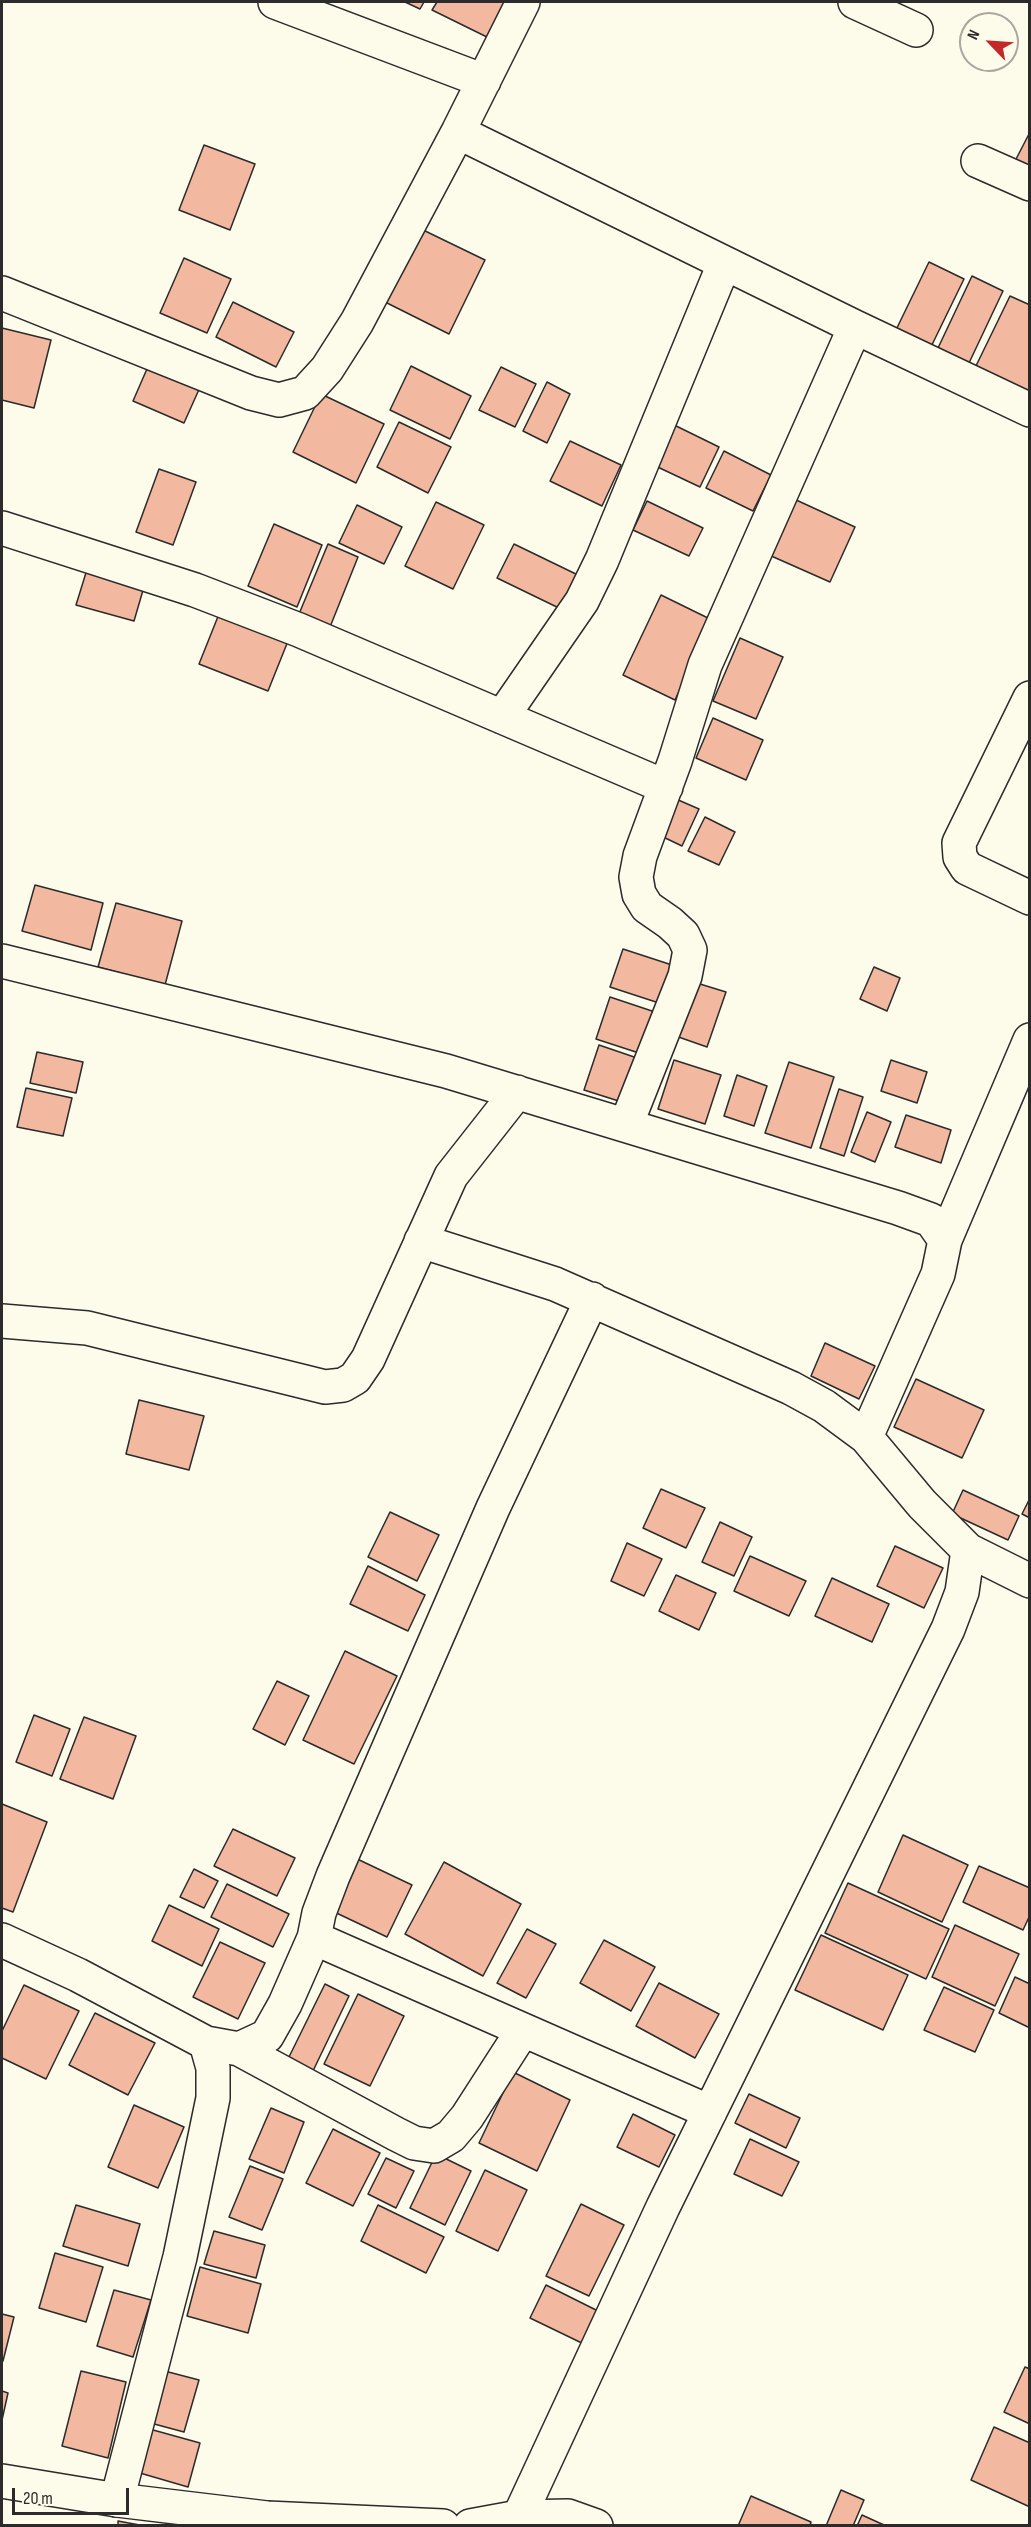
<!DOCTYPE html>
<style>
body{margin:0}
#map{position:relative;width:1031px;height:2527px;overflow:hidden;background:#fdfbea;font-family:"Sofia Sans Condensed",sans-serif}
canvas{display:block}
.frame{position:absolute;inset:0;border:3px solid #2b2b2b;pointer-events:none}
.north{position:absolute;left:959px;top:12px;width:60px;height:60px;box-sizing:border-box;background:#fdfbea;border:2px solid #a9a89e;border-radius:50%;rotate:295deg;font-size:16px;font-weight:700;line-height:24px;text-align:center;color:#2b2b2b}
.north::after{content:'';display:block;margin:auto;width:21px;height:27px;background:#c62828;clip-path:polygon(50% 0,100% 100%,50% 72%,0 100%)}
.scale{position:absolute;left:12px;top:2488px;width:117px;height:27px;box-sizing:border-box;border:3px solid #2b2b2b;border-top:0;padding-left:8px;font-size:18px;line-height:21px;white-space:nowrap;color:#2b2b2b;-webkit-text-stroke:4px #fdfbea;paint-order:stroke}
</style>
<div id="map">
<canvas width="1031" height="2527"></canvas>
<div class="frame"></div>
<div class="north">N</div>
<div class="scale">20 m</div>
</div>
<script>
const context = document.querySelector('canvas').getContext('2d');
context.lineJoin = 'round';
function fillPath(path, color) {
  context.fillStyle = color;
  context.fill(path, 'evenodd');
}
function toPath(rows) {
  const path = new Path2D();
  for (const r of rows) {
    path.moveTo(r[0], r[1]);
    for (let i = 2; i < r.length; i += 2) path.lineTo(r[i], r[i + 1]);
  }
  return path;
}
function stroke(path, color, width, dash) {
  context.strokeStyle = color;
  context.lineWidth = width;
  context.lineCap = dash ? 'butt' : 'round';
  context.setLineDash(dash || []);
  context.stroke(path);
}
const building = toPath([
 [405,2,424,2,420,9,405,2],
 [437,2,509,2,491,39,432,10,437,2],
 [1030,132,1030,170,1014,163,1030,132],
 [204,145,255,164,230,230,179,210,204,145],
 [419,228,485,260,449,334,383,301,419,228],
 [184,258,231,279,207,333,160,313,184,258],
 [929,262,964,279,928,353,893,336,929,262],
 [972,276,1003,291,969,363,938,348,972,276],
 [1010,296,1030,305,1030,387,1025,397,973,372,1010,296],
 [233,302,294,332,276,367,216,337,233,302],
 [2,328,51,340,34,408,2,400,2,328],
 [150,362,201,385,184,423,133,401,150,362],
 [411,366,471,396,450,439,390,410,411,366],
 [501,367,536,384,515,427,479,410,501,367],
 [547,382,570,394,547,443,523,431,547,382],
 [321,394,384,424,356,483,293,452,321,394],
 [666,421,719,447,700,487,647,462,666,421],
 [399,422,451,447,428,493,377,467,399,422],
 [570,441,621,465,602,506,550,481,570,441],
 [724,451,771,475,753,511,706,488,724,451],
 [159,469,196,482,173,545,136,532,159,469],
 [794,499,855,527,830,582,769,555,794,499],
 [647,501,703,528,689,556,633,530,647,501],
 [436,502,484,525,453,589,405,566,436,502],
 [357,505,402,527,384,564,339,543,357,505],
 [274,524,322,545,297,607,248,586,274,524],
 [328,544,358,557,330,627,299,614,328,544],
 [514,544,580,576,563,610,497,578,514,544],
 [89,563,146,580,134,621,76,605,89,563],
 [661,595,712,620,675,700,623,675,661,595],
 [221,609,290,636,268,691,199,664,221,609],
 [740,638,783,657,756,719,713,701,740,638],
 [713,718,763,740,746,780,696,758,713,718],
 [676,799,699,809,682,846,659,835,676,799],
 [705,817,735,832,719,865,688,851,705,817],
 [35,885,103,903,91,950,22,931,35,885],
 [116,903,182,921,165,985,98,967,116,903],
 [623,949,672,965,659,1003,610,987,623,949],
 [874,967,900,978,887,1011,860,999,874,967],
 [687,980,726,992,707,1047,670,1034,687,980],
 [610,997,655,1012,642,1054,596,1039,610,997],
 [599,1045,640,1059,625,1103,584,1090,599,1045],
 [37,1052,83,1062,76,1093,30,1083,37,1052],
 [674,1060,721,1075,705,1124,658,1109,674,1060],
 [891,1060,927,1072,917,1103,881,1091,891,1060],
 [789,1062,834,1077,811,1148,765,1133,789,1062],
 [737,1075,767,1086,754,1126,724,1116,737,1075],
 [26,1088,72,1098,63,1136,17,1127,26,1088],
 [839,1089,863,1097,844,1156,820,1148,839,1089],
 [867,1112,891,1122,875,1162,851,1152,867,1112],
 [906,1115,951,1130,941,1163,895,1147,906,1115],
 [825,1343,875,1366,859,1399,811,1376,825,1343],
 [916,1379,984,1410,962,1458,894,1427,916,1379],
 [139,1400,204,1416,189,1470,126,1454,139,1400],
 [661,1489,705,1508,686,1548,643,1528,661,1489],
 [963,1490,1019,1516,1008,1540,952,1514,963,1490],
 [1030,1498,1030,1518,1022,1514,1030,1498],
 [390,1512,439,1535,417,1581,368,1557,390,1512],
 [720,1522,752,1537,734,1576,702,1562,720,1522],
 [627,1543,662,1559,644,1596,611,1581,627,1543],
 [895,1546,943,1568,924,1608,877,1586,895,1546],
 [750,1556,806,1581,789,1616,734,1591,750,1556],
 [368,1566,425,1595,408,1631,350,1604,368,1566],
 [676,1575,716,1593,699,1630,659,1611,676,1575],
 [832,1578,889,1604,872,1642,815,1616,832,1578],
 [345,1651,397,1676,354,1764,303,1740,345,1651],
 [277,1681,309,1696,285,1745,253,1729,277,1681],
 [34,1715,70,1729,52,1776,16,1762,34,1715],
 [84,1717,136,1736,113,1799,60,1779,84,1717],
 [2,1804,47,1822,13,1912,2,1908,2,1804],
 [233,1829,295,1858,277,1896,214,1866,233,1829],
 [903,1835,968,1865,942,1922,878,1892,903,1835],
 [353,1857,412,1885,387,1937,328,1909,353,1857],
 [444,1862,521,1904,483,1976,405,1934,444,1862],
 [979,1866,1030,1888,1030,1915,1023,1930,963,1902,979,1866],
 [194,1869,218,1881,204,1908,180,1897,194,1869],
 [848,1883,949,1929,926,1979,825,1933,848,1883],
 [227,1884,289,1914,273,1947,211,1917,227,1884],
 [169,1905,219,1929,202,1966,152,1941,169,1905],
 [955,1925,1019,1954,995,2006,932,1977,955,1925],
 [527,1929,556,1944,526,1998,497,1983,527,1929],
 [821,1935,908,1975,883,2030,795,1990,821,1935],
 [604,1940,655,1967,631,2011,580,1983,604,1940],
 [220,1942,265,1963,238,2019,193,1997,220,1942],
 [1015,1977,1030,1984,1030,2028,999,2013,1015,1977],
 [659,1983,719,2014,695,2058,636,2026,659,1983],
 [325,1984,349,1996,312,2073,287,2061,325,1984],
 [24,1985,79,2011,46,2079,2,2058,2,2031,24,1985],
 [944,1987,994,2010,975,2052,924,2030,944,1987],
 [358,1994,404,2016,370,2086,324,2064,358,1994],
 [95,2013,155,2043,128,2095,69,2065,95,2013],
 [513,2072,570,2100,537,2171,479,2143,513,2072],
 [749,2094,800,2118,786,2148,735,2123,749,2094],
 [134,2105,184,2127,158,2188,108,2167,134,2105],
 [271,2108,304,2122,284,2173,249,2159,271,2108],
 [633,2114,675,2135,659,2167,617,2147,633,2114],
 [333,2129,380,2153,353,2206,306,2183,333,2129],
 [750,2139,799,2162,782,2196,734,2174,750,2139],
 [436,2154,471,2171,445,2225,410,2208,436,2154],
 [386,2158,414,2171,396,2208,368,2194,386,2158],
 [250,2166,283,2179,262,2230,229,2217,250,2166],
 [485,2170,527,2190,498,2251,456,2231,485,2170],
 [581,2204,624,2225,589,2296,546,2276,581,2204],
 [76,2205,140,2224,128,2266,63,2246,76,2205],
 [378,2205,444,2237,426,2273,361,2241,378,2205],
 [214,2231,265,2245,256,2278,204,2264,214,2231],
 [55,2253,103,2267,86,2322,39,2308,55,2253],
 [200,2267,261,2284,248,2333,187,2316,200,2267],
 [546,2285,604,2314,588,2346,530,2318,546,2285],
 [114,2290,151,2300,133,2357,97,2346,114,2290],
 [2,2314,14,2317,3,2361,2,2361,2,2314],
 [1025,2367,1030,2369,1030,2424,1004,2412,1025,2367],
 [157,2369,199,2380,184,2432,143,2421,157,2369],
 [81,2371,126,2382,108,2458,62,2446,81,2371],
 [2,2391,8,2393,2,2420,2,2391],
 [994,2427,1030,2443,1030,2507,971,2480,994,2427],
 [146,2428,200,2443,188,2487,133,2471,146,2428],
 [841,2490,864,2500,853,2526,826,2526,841,2490],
 [751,2496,811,2522,810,2526,738,2526,751,2496],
 [862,2515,884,2525,857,2526,862,2515],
 [118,2521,145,2526,118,2526,118,2521]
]);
fillPath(building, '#f2b8a0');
stroke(building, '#2b2b2b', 1.5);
const street = toPath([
 [275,2,484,81],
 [855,2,916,30],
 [458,132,855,327,1030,410],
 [978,161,1030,184],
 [2,293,251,393,279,400,305,393,327,369,357,322,458,132,523,2],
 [2,528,195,590,299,630,666,787],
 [1030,698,959,843,960,857,967,868,1030,898],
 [502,717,582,601,602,560,724,264],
 [2,961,446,1071,898,1208,931,1220,945,1240,938,1274,866,1437],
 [626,1125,685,976,690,950,683,935,670,923,647,907,639,894,636,877,640,856,675,761,705,665,855,327],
 [945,1240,1030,1040],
 [421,1241,555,1284,791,1388,824,1406,866,1437,922,1504,968,1550,1030,1581],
 [2,1321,87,1328,325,1387,343,1385,355,1378,368,1359,451,1176,517,1092],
 [314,1938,710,2112],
 [2,1940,78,1975,206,2043,213,2068,213,2098,180,2257,117,2500],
 [206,2043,239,2049,267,2036,285,2004,314,1938,319,1913,333,1876,493,1508,592,1299],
 [239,2049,396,2134,414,2143,434,2146,451,2136,467,2117,523,2030],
 [519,2517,663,2207,948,1629,962,1592,968,1550]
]);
const secondary = toPath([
 [2,2481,117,2500,267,2518,443,2526],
 [470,2526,519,2517,568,2516,596,2526]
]);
stroke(street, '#2b2b2b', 36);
stroke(secondary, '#2b2b2b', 36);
stroke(street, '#fdfbea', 33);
stroke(secondary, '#fdfbea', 33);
</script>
